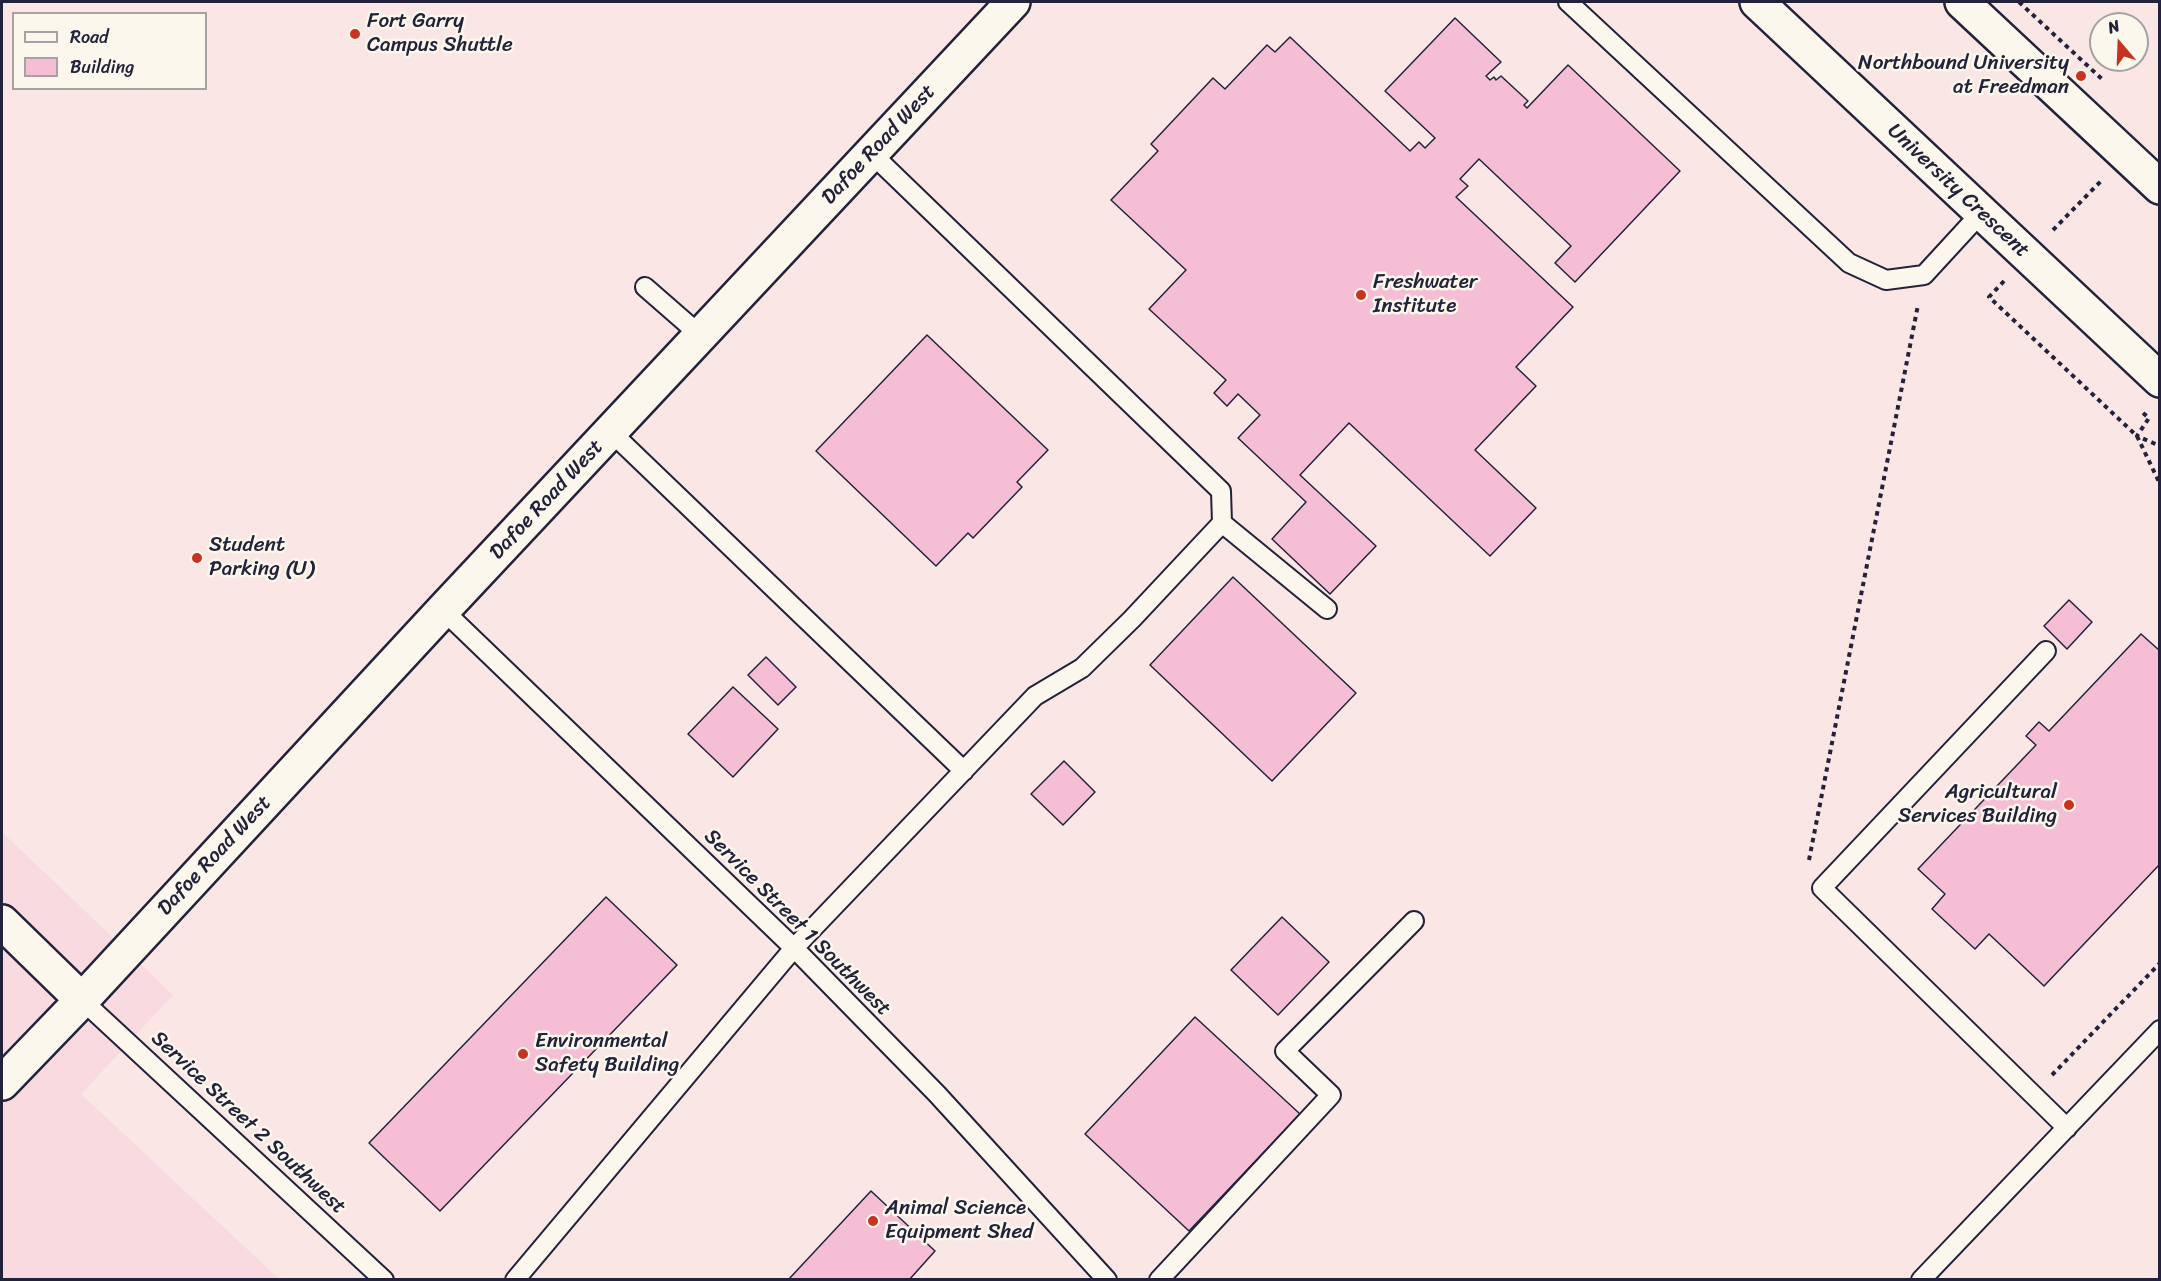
<!DOCTYPE html>
<style>
body{margin:0}
#map{position:relative;width:2161px;height:1281px;overflow:hidden;background:#fae6e5;font-family:Sriracha,sans-serif}
canvas{display:block}
.frame{position:absolute;inset:0;border:3px solid #22223b;pointer-events:none}
.legend{position:absolute;left:12px;top:12px;width:195px;height:78px;box-sizing:border-box;background:#fbf7ec;border:2px solid #a4a2a5;margin:0;padding:8px 10px;list-style:none;font-size:18px;color:#22223b}
.legend li{display:flex;align-items:center;gap:12px;height:30px}
.legend b{width:30px;border:2px solid #a4a2a5}
.north{position:absolute;left:2089px;top:12px;width:60px;height:60px;box-sizing:border-box;background:#fbf7ec;border:2px solid #a4a2a5;border-radius:50%;rotate:341deg;font-size:16px;font-weight:700;line-height:24px;text-align:center;color:#22223b}
.north::after{content:'';display:block;margin:auto;width:21px;height:27px;background:#c8321e;clip-path:polygon(50% 0,100% 100%,50% 72%,0 100%)}
</style>
<div id="map">
<canvas width="2161" height="1281"></canvas>
<div class="frame"></div>
<ul class="legend">
<li><b style="height:8px;background:#fbf7ec"></b>Road</li>
<li><b style="height:16px;background:#f6bed5"></b>Building</li>
</ul>
<div class="north">N</div>
</div>
<script>
const context = document.querySelector('canvas').getContext('2d');
context.lineJoin = 'round';
function fillPath(path, color) {
  context.fillStyle = color;
  context.fill(path, 'evenodd');
}
function toPath(rows) {
  const path = new Path2D();
  for (const r of rows) {
    path.moveTo(r[0], r[1]);
    for (let i = 2; i < r.length; i += 2) path.lineTo(r[i], r[i + 1]);
  }
  return path;
}
function stroke(path, color, width, dash) {
  context.strokeStyle = color;
  context.lineWidth = width;
  context.lineCap = dash ? 'butt' : 'round';
  context.setLineDash(dash || []);
  context.stroke(path);
}
function drawText(font, color, halo, rows, align = 'center') {
  context.font = font + ' Sriracha,sans-serif';
  context.lineWidth = 5;
  context.setLineDash([]);
  context.textBaseline = 'middle';
  context.strokeStyle = halo;
  context.fillStyle = color;
  for (const [text, x, y, turn = 0] of rows) {
    context.save();
    context.translate(x, y);
    context.rotate((+turn || 0) * Math.PI / 180);
    context.textAlign = isNaN(turn) ? turn : align;
    if (halo) context.strokeText(text, 0, 0);
    context.fillText(text, 0, 0);
    context.restore();
  }
}
fillPath(toPath([
 [2,832,173,995,81,1094,279,1279,2,1279]
]), '#f9dae0');
const building = toPath([
 [1455,18,1501,62,1486,76,1490,80,1494,77,1496,80,1501,76,1528,101,1524,105,1527,108,1568,65,1680,171,1575,282,1555,263,1571,246,1479,159,1460,179,1468,186,1456,197,1573,307,1516,367,1536,386,1475,450,1536,508,1490,556,1349,423,1300,475,1376,546,1330,594,1272,539,1306,502,1238,438,1260,415,1238,394,1227,406,1214,393,1226,380,1149,309,1186,270,1111,200,1158,151,1151,144,1213,78,1225,89,1267,45,1275,52,1290,37,1410,151,1419,142,1425,148,1435,138,1385,91,1455,18],
 [927,335,1048,450,1017,482,1022,487,973,538,968,533,936,566,816,451,927,335],
 [1233,577,1356,693,1272,781,1150,665,1233,577],
 [2069,600,2092,622,2067,649,2044,626,2069,600],
 [2141,634,2160,651,2160,864,2044,986,1989,934,1975,949,1932,909,1945,894,1918,869,2036,745,2026,736,2039,722,2049,731,2141,634],
 [766,657,796,687,778,705,748,675,766,657],
 [733,687,778,729,733,777,688,734,733,687],
 [1064,761,1095,792,1063,825,1031,794,1064,761],
 [606,897,677,965,440,1211,369,1143,606,897],
 [1282,917,1329,962,1278,1015,1231,970,1282,917],
 [1195,1017,1300,1114,1189,1231,1085,1134,1195,1017],
 [871,1191,935,1251,909,1280,788,1280,871,1191]
]);
fillPath(building, '#f6bed5');
stroke(building, '#22223b', 1.5);
const service = toPath([
 [1568,2,1849,263,1886,280,1924,275,1981,213],
 [645,287,700,335],
 [611,432,964,771],
 [1222,523,1327,609],
 [443,610,794,948,937,1094,1107,1280],
 [2046,651,1822,888,2067,1128],
 [82,1000,384,1280],
 [515,1280,794,948,1035,696,1082,668,1132,619,1222,523,1221,491,872,154],
 [1159,1280,1331,1095,1285,1051,1414,921],
 [1921,1280,2160,1030]
]);
const minor = toPath([
 [2,922,82,1000]
]);
const tertiary = toPath([
 [1757,2,2160,380],
 [1962,2,2160,187],
 [2,1083,82,1000,443,610,1013,2]
]);
stroke(service, '#22223b', 22);
stroke(minor, '#22223b', 38);
stroke(tertiary, '#22223b', 38);
stroke(toPath([
 [2019,2,2104,81],
 [2053,230,2102,180],
 [2004,281,1989,297,2137,436,2160,484],
 [2143,413,2149,418,2137,436,2160,446],
 [1809,860,1918,305],
 [2052,1075,2160,963]
]), '#22223b', 4, [4.5, 4.5]);
stroke(service, '#fbf7ec', 18);
stroke(minor, '#fbf7ec', 33);
stroke(tertiary, '#fbf7ec', 33);
for (const [x, y, r, color] of [
 [355,34,6,"#c8321e"],
 [2081,76,6,"#c8321e"],
 [1361,295,6,"#c8321e"],
 [197,558,6,"#c8321e"],
 [2069,805,6,"#c8321e"],
 [523,1054,6,"#c8321e"],
 [873,1221,6,"#c8321e"]
]) {
  const dot = new Path2D();
  dot.arc(x, y, r, 0, 2 * Math.PI);
  context.fillStyle = color;
  context.fill(dot);
  stroke(dot, '#fbf7ec', 2);
}
drawText('21px', '#22223b', '#fbf7ec', [
 ["Fort Garry",367,22],
 ["Campus Shuttle",367,46],
 ["Northbound University",2069,64,"right"],
 ["at Freedman",2069,88,"right"],
 ["Freshwater",1373,283],
 ["Institute",1373,307],
 ["Student",209,546],
 ["Parking (U)",209,570],
 ["Agricultural",2057,793,"right"],
 ["Services Building",2057,817,"right"],
 ["Environmental",535,1042],
 ["Safety Building",535,1066],
 ["Animal Science",885,1209],
 ["Equipment Shed",885,1233]
], 'left');
drawText('21px', '#22223b', '#fbf7ec', [
 ["Dafoe Road West",879,145,-47],
 ["University Crescent",1958,191,43],
 ["Dafoe Road West",547,500,-47],
 ["Dafoe Road West",215,856,-47],
 ["Service Street 1 Southwest",797,923,45],
 ["Service Street 2 Southwest",248,1123,43]
]);
</script>
